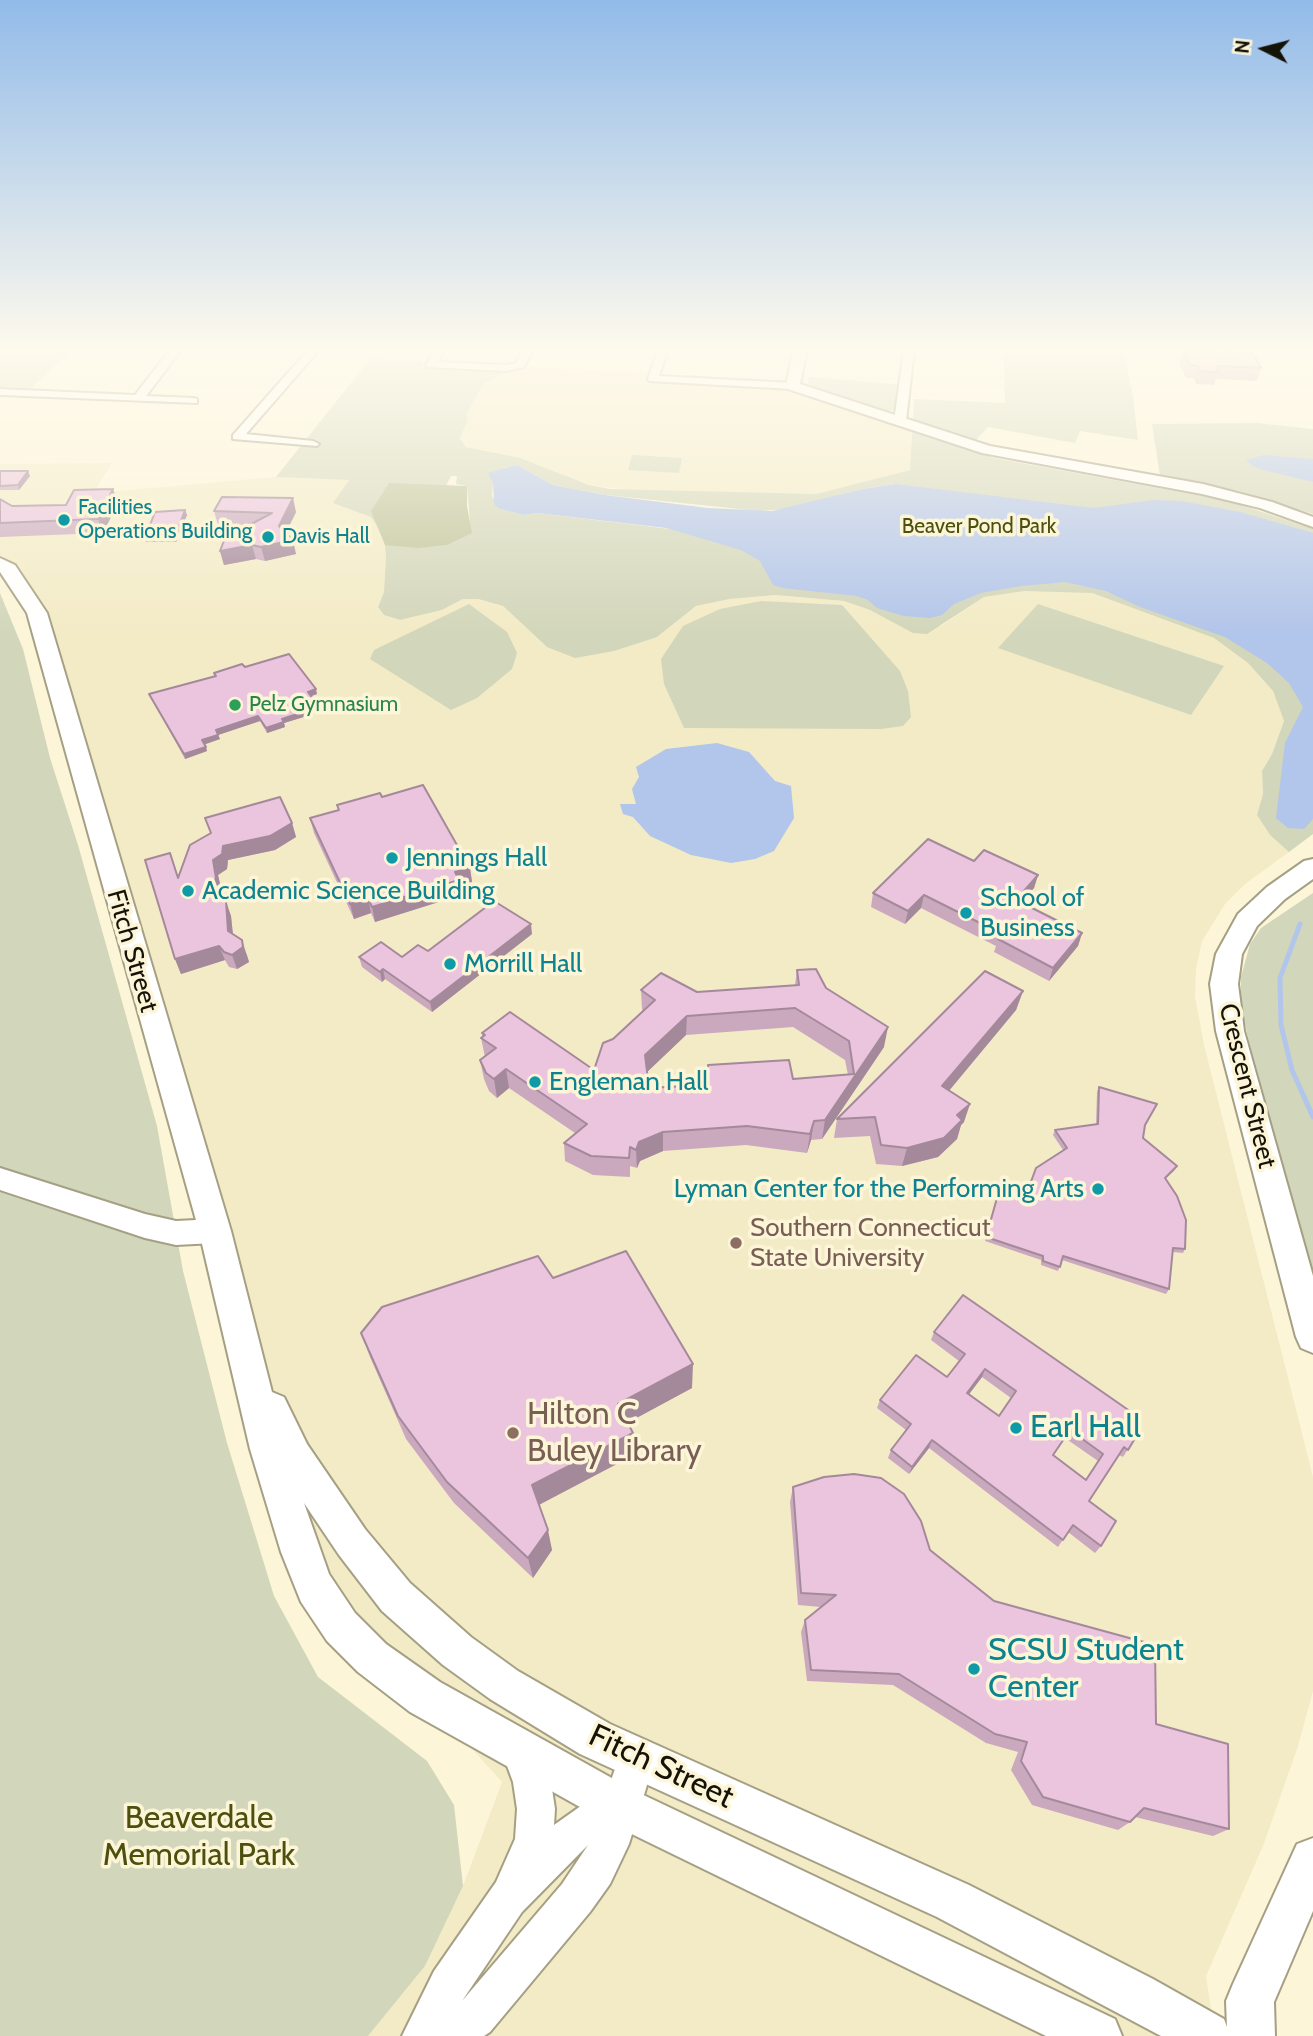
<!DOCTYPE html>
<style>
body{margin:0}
#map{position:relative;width:1313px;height:2036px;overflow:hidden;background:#fcf5d8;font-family:Cabin,sans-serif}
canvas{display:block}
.north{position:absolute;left:1229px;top:14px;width:70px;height:70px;-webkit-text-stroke:5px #fcf5d8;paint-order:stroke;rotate:276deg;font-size:19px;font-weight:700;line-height:28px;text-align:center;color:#151208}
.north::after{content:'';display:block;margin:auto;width:24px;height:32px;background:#151208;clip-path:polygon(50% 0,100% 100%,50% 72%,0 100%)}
</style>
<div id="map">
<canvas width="1313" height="2036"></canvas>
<div class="north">N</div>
</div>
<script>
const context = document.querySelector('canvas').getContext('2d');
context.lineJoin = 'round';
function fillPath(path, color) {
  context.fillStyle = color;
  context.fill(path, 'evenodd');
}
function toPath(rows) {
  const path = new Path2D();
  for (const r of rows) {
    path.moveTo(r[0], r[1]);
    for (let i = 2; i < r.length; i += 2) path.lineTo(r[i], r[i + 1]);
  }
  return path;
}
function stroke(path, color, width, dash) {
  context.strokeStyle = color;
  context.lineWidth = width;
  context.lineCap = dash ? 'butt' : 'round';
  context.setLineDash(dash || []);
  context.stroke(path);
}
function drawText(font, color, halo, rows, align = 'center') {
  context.font = font + ' Cabin,sans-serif';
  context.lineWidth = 7;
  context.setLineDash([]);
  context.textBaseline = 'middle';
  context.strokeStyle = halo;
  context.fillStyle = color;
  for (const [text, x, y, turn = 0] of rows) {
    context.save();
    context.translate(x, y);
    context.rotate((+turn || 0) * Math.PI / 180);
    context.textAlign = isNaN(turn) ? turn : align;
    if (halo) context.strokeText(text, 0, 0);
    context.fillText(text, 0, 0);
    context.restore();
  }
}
fillPath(toPath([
 [530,367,650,373,648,381,782,387,912,432,910,470,816,494,636,491,589,485,484,450,468,448,460,438,468,420,467,414,483,384,505,372],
 [112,463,93,493,276,477,349,480,347,506,371,517,384,537,386,556,384,592,378,607,384,615,400,620,442,610,463,599,478,599,503,606,547,647,657,637,696,606,730,599,775,595,844,601,870,610,941,626,984,597,1025,591,1062,590,1092,593,1214,638,1248,663,1273,691,1284,721,1272,754,1262,771,1263,794,1257,815,1270,835,1289,852,1245,884,1225,904,1202,941,1196,969,1195,996,1204,1045,1313,1477,1313,1691,1298,1746,1263,1846,1206,1976,1215,2036,368,2036,425,1966,463,1886,502,1782,425,1697,341,1627,37,613,0,564,0,464]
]), '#f3ebc6');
fillPath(toPath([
 [0,350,72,350,31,388,0,387],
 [1004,350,1123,350,1133,396,1138,440,1080,431,1075,443,988,427,976,440,913,419,914,399,1005,403],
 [370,359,425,362,422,368,505,372,483,384,467,414,468,420,460,438,466,447,520,458,589,485,610,489,816,494,910,470,912,432,994,458,1229,501,1313,529,1313,834,1289,852,1270,835,1257,815,1263,794,1262,771,1272,754,1284,721,1273,691,1248,663,1214,638,1092,593,1025,591,984,597,927,634,913,633,870,610,844,601,775,595,730,599,696,606,657,637,614,651,575,658,547,647,503,606,478,599,463,599,442,610,400,620,384,615,378,607,384,592,386,556,384,537,371,517,333,503,349,480,276,477],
 [512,466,519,466,553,485,605,495,759,511,786,509,863,489,895,484,906,551,670,529,537,513,523,515,500,509,492,496,493,483,504,468],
 [451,476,457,476,456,484,467,486,470,521,426,524],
 [809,377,897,384,894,410,889,412,813,387,808,383],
 [1256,423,1313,429,1313,514,1238,491,1160,476,1152,424],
 [632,455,682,458,679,473,628,470],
 [0,593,23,649,50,758,78,845,157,1126,183,1271,227,1443,274,1596,318,1677,427,1761,454,1805,463,1886,425,1966,368,2036,0,2036],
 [761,601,842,605,900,671,908,691,911,717,903,726,881,729,684,728,664,684,661,659,683,626,720,609],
 [469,604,507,632,517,653,512,669,477,698,451,710,370,659,374,650],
 [1038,604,1224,666,1191,715,998,648],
 [1313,893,1313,1272,1254,1066,1241,1005,1241,977,1250,944,1261,928]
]), '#d2d6ba');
fillPath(toPath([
 [389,483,467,486,467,506,472,533,447,545,418,548,385,545,371,511]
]), '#bfc49b');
fillPath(toPath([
 [1264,455,1313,459,1313,482,1263,470,1251,465,1246,460],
 [512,466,519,466,553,485,605,495,708,508,772,511,863,489,895,484,1094,508,1153,500,1181,501,1240,512,1313,533,1313,819,1304,829,1288,828,1276,818,1285,743,1303,707,1289,683,1267,663,1225,637,1140,607,1106,591,1065,582,1021,586,981,593,954,604,942,615,930,618,904,616,877,608,868,600,857,596,782,588,773,585,760,561,741,550,666,528,537,513,523,515,500,509,494,504,493,483,488,473],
 [717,743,749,752,775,781,791,786,794,818,774,851,755,859,731,863,691,855,650,836,633,817,623,814,620,804,636,804,632,789,639,777,636,767,666,749]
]), '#b2c5ea');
stroke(toPath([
 [1300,924,1280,978,1281,1025,1292,1070,1313,1117]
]), '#b2c5ea', 5);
const minor = toPath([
 [170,350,181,350,146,396,193,398,197,399,197,403,0,395,0,389,135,395,170,350],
 [308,350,319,350,246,434,313,441,319,444,317,446,233,439,233,435,308,350],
 [434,350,444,350,438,362,507,365,516,363,523,350,533,350,524,367,507,371,427,367,426,365,434,350],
 [658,350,668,350,659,376,793,383,798,386,793,389,649,381,648,379,658,350],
 [904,350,914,350,906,421,900,424,894,421,904,350]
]);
const tertiary = toPath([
 [793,350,807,350,800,384,990,446,1203,484,1272,502,1313,517,1313,527,1260,508,1202,494,982,453,788,389,786,386,793,350],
 [0,1168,145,1214,176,1221,215,1219,225,1222,229,1231,225,1240,215,1243,176,1245,145,1238,0,1190,0,1168],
 [520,1734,533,1739,551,1782,555,1809,554,1825,585,1803,607,1792,623,1746,636,1740,649,1746,655,1759,629,1844,610,1884,590,1912,490,2032,484,2036,402,2036,434,1971,496,1882,515,1839,517,1809,513,1782,502,1752,507,1739,520,1734],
 [588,1845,562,1884,462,2001,522,1912,588,1845]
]);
const secondary = toPath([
 [0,558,15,565,47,613,231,1231,272,1392,284,1397,307,1444,365,1529,410,1583,471,1637,518,1671,610,1724,969,1885,1153,1979,1224,2019,1227,2027,1226,2001,1233,1984,1297,1844,1313,1838,1313,1911,1274,2002,1275,2036,1161,2036,937,1917,580,1754,490,1699,443,1665,382,1611,339,1555,304,1503,329,1574,355,1613,386,1644,440,1682,635,1791,1115,2019,1122,2036,1046,2036,605,1821,410,1712,358,1672,327,1641,301,1602,281,1552,250,1449,199,1231,27,613,0,572,0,558],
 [1313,859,1313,879,1285,899,1257,926,1242,954,1238,984,1244,1031,1313,1276,1313,1353,1301,1348,1296,1337,1216,1031,1210,984,1216,954,1238,914,1267,887,1304,861,1313,859]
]);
stroke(minor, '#a59f84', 4);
stroke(tertiary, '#a59f84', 4);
stroke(secondary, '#a59f84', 4);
fillPath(minor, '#fff');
fillPath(tertiary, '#fff');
fillPath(secondary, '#fff');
fillPath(toPath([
 [1183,350,1261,368,1257,381,1216,379,1214,385,1196,384,1194,378,1186,378,1179,363],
 [0,471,30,476,19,490,0,490],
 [113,489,118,503,103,533,0,537,0,499,12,506,66,505],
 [185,510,187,515,176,542,146,542,145,538],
 [214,511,296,512,286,533,296,554,265,561,256,559,224,565,220,551,247,526,218,525],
 [245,667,317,694,311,696,319,707,320,712,284,723,285,727,267,733,260,721,218,735,220,739,205,744,207,751,185,759,149,694,215,676,214,673],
 [382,797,470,868,472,882,460,886,461,895,375,922,371,913,354,919,314,833,310,818,338,810,337,805],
 [205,818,292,823,296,837,275,850,228,860,227,869,218,875,222,893,221,894,231,916,233,934,247,955,249,962,237,969,229,967,225,960,181,974,175,959,170,853,178,877,211,833],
 [974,861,1038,875,1034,888,1021,903,1082,933,1078,946,1049,981,994,952,996,946,921,908,905,924,871,907,873,893],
 [532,934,432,1012,385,979,382,982,362,967,359,957,402,957,428,951],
 [797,970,826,988,884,1047,822,1139,811,1140,807,1153,746,1145,663,1151,640,1161,637,1168,630,1166,630,1177,593,1175,565,1161,564,1143,575,1133,509,1088,497,1098,489,1091,484,1079,480,1060,485,1057,481,1038,482,1037,482,1033,594,1070,613,1039,643,1011,642,1009,641,990,697,992,795,985],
 [793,1027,845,1060,848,1075,793,1079,704,1078,703,1085,649,1088,647,1072,686,1035],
 [1023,991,1016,1010,949,1091,964,1122,961,1125,957,1139,938,1157,902,1166,876,1164,870,1136,834,1138,837,1119],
 [1099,1087,1145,1125,1143,1138,1177,1166,1174,1171,1165,1179,1185,1249,1183,1253,1173,1252,1169,1289,1166,1294,1062,1260,1058,1271,1041,1265,1041,1260,985,1241,998,1196,1025,1198,1063,1150,1053,1135,1055,1130,1096,1124,1097,1092],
 [553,1278,692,1388,628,1422,633,1433,634,1455,539,1504,552,1550,533,1578,454,1503,406,1439,370,1357,361,1333],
 [934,1332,1128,1429,1137,1435,1123,1457,1119,1455,1089,1501,1101,1546,1095,1553,1068,1532,1058,1547,929,1448,909,1474,888,1458,891,1450,906,1430,877,1408,880,1400,947,1377,959,1361,931,1340],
 [982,1377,1011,1398,999,1416,969,1394],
 [1065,1438,1098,1461,1086,1480,1053,1456],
 [793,1487,930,1550,994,1601,1156,1724,1229,1829,1213,1836,1135,1817,1130,1822,1118,1830,1032,1805,1011,1770,1018,1752,986,1743,893,1685,807,1681,801,1632,805,1620,821,1607,798,1605,790,1502]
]), '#caa9bf');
fillPath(toPath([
 [28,471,30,476,19,490,18,485],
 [113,489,118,503,103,533,98,519],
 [293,498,296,512,282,540,279,526],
 [185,510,187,515,176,542,175,537],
 [293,540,296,554,265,561,261,547],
 [252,545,256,559,224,565,220,551],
 [316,689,317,694,309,697,308,692],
 [319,707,320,712,284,723,285,727,267,733,266,728,282,719],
 [258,716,260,721,218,735,220,739,203,745,202,740,216,730],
 [206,747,207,751,185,759,184,754],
 [292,823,296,837,275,850,228,860,227,869,218,875,222,893,218,898,212,884,213,860,223,846],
 [470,868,472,882,460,886,461,895,375,922,372,907,455,872],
 [1038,875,1034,888,1012,913,1016,900],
 [924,895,921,908,905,924,908,911],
 [368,898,371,913,354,919,350,904],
 [226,901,231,916,234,946,228,931],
 [531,924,532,934,432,1012,430,1002],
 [1082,933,1078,946,1049,981,1053,968],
 [242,940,249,962,237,969,232,955],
 [219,946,225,960,181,974,175,959],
 [383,969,385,979,382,982,380,972],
 [1023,991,1016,1010,937,1105,942,1086],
 [687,1016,686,1035,645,1074,645,1055],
 [888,1027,884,1047,822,1139,825,1120],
 [506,1069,509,1088,497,1098,494,1079],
 [970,1104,964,1122,961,1125,957,1139,938,1157,902,1166,907,1148,957,1115],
 [814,1121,811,1140,807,1153,810,1134],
 [663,1132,663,1151,640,1161,637,1168,636,1150,639,1142],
 [693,1364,692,1388,620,1427,618,1404],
 [985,1369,982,1377,964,1401,967,1393],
 [633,1433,634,1455,537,1506,532,1485],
 [932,1440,929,1448,909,1474,912,1467],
 [548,1530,552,1550,533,1578,528,1558]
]), '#a4899b');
const building = toPath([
 [1183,350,1253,353,1261,368,1216,366,1219,372,1200,371,1198,366,1190,365,1183,350],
 [0,471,28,471,18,485,0,486,0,471],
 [113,489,98,519,0,523,0,499,12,506,66,505,74,490,113,489],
 [222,497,293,498,279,526,293,540,261,547,252,545,220,551,225,538,272,513,214,511,222,497],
 [185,510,175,537,145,538,155,512,185,510],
 [289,654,316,689,308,692,319,707,282,719,284,722,266,728,258,716,216,730,218,735,202,740,206,747,184,754,149,694,216,676,214,673,242,664,245,667,289,654],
 [423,785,470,868,455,872,459,880,372,907,368,898,350,904,310,818,339,810,337,805,380,793,382,797,423,785],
 [280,797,292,823,270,836,223,846,222,854,213,860,216,878,212,884,226,901,228,931,242,940,243,947,232,955,224,952,219,946,175,959,145,860,170,853,178,878,190,845,211,833,205,818,280,797],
 [928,839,974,861,984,850,1038,875,1016,900,1082,933,1053,968,998,939,1002,934,924,895,908,911,873,893,928,839],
 [494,901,531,924,430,1002,383,969,380,972,359,957,381,942,402,957,418,945,428,951,494,901],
 [816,969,826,988,888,1027,825,1120,814,1121,810,1134,747,1126,663,1132,639,1142,636,1150,630,1147,629,1158,591,1156,564,1143,587,1124,506,1069,494,1079,486,1073,480,1060,496,1048,481,1038,485,1035,482,1033,510,1012,594,1070,603,1043,613,1039,655,1000,641,990,661,973,697,992,799,985,797,970,816,969],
 [795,1008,849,1041,854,1074,793,1079,789,1060,708,1065,708,1079,704,1078,704,1085,649,1088,645,1055,687,1016,795,1008],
 [985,971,1023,991,942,1086,970,1104,957,1115,962,1120,944,1138,907,1148,881,1145,875,1117,837,1119,985,971],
 [1099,1087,1157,1104,1145,1125,1143,1138,1177,1166,1165,1178,1177,1196,1186,1220,1185,1249,1173,1248,1169,1289,1063,1256,1060,1267,1043,1261,1043,1256,986,1237,999,1191,1025,1198,1036,1168,1067,1148,1055,1130,1098,1124,1099,1087],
 [626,1251,693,1364,618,1404,633,1433,532,1485,548,1530,528,1558,447,1482,398,1416,361,1333,382,1307,538,1256,553,1278,626,1251],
 [963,1295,1137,1416,1128,1429,1137,1435,1128,1450,1124,1447,1089,1501,1116,1521,1101,1546,1073,1525,1063,1540,932,1440,912,1467,891,1450,911,1424,880,1400,916,1355,947,1377,965,1354,934,1332,963,1295],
 [985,1369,1016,1391,999,1416,967,1393,985,1369],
 [1070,1430,1103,1454,1086,1480,1053,1455,1070,1430],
 [854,1474,881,1478,904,1494,921,1521,930,1550,994,1601,1155,1645,1156,1724,1228,1744,1229,1829,1144,1808,1130,1822,1043,1797,1021,1761,1027,1742,995,1734,899,1674,811,1670,805,1620,836,1595,801,1593,793,1487,824,1477,854,1474]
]);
fillPath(building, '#ebc4de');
stroke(building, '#a4899b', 2);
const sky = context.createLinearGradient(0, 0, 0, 635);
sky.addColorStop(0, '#92bbe9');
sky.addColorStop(0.55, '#fefaed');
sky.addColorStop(1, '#fefaed00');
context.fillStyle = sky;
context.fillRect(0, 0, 1313, 635);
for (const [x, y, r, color] of [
 [64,520,7,"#0f9aa8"],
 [268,537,7,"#0f9aa8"],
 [235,705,7,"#2e9e5b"],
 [392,858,7,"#0f9aa8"],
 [188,891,7,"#0f9aa8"],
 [966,913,7,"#0f9aa8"],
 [450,964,7,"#0f9aa8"],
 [535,1082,7,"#0f9aa8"],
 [1098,1189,7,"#0f9aa8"],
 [736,1243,7,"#8d6e63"],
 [1016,1428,7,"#0f9aa8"],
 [513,1433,7,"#8d6e63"],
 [974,1669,7,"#0f9aa8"]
]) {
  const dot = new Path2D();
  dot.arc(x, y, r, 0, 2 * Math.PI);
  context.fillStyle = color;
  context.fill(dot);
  stroke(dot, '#fcf5d8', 2.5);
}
drawText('21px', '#0d838f', '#fcf5d8', [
 ["Facilities",78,508],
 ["Operations Building",78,532],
 ["Davis Hall",282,537]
], 'left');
drawText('21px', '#4c500c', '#fcf5d8', [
 ["Beaver Pond Park",979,527]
]);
drawText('21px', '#27864d', '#fcf5d8', [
 ["Pelz Gymnasium",249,705]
], 'left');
drawText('26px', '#0d838f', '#fcf5d8', [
 ["Jennings Hall",406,858],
 ["Academic Science Building",202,891],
 ["School of",980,898],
 ["Business",980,928],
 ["Morrill Hall",464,964],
 ["Engleman Hall",549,1082],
 ["Lyman Center for the Performing Arts",1084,1189,"right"]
], 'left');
drawText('26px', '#151208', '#fcf5d8', [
 ["Fitch Street",132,951,74],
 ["Crescent Street",1247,1086,76]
]);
drawText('26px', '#785e54', '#fcf5d8', [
 ["Southern Connecticut",750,1228],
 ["State University",750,1258]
], 'left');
drawText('32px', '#785e54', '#fcf5d8', [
 ["Hilton C",527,1415],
 ["Buley Library",527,1452]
], 'left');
drawText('32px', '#0d838f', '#fcf5d8', [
 ["Earl Hall",1030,1428],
 ["SCSU Student",988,1651],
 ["Center",988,1688]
], 'left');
drawText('32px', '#151208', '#fcf5d8', [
 ["Fitch Street",661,1767,25]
]);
drawText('32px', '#4c500c', '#fcf5d8', [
 ["Beaverdale",199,1819],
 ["Memorial Park",199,1856]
]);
</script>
